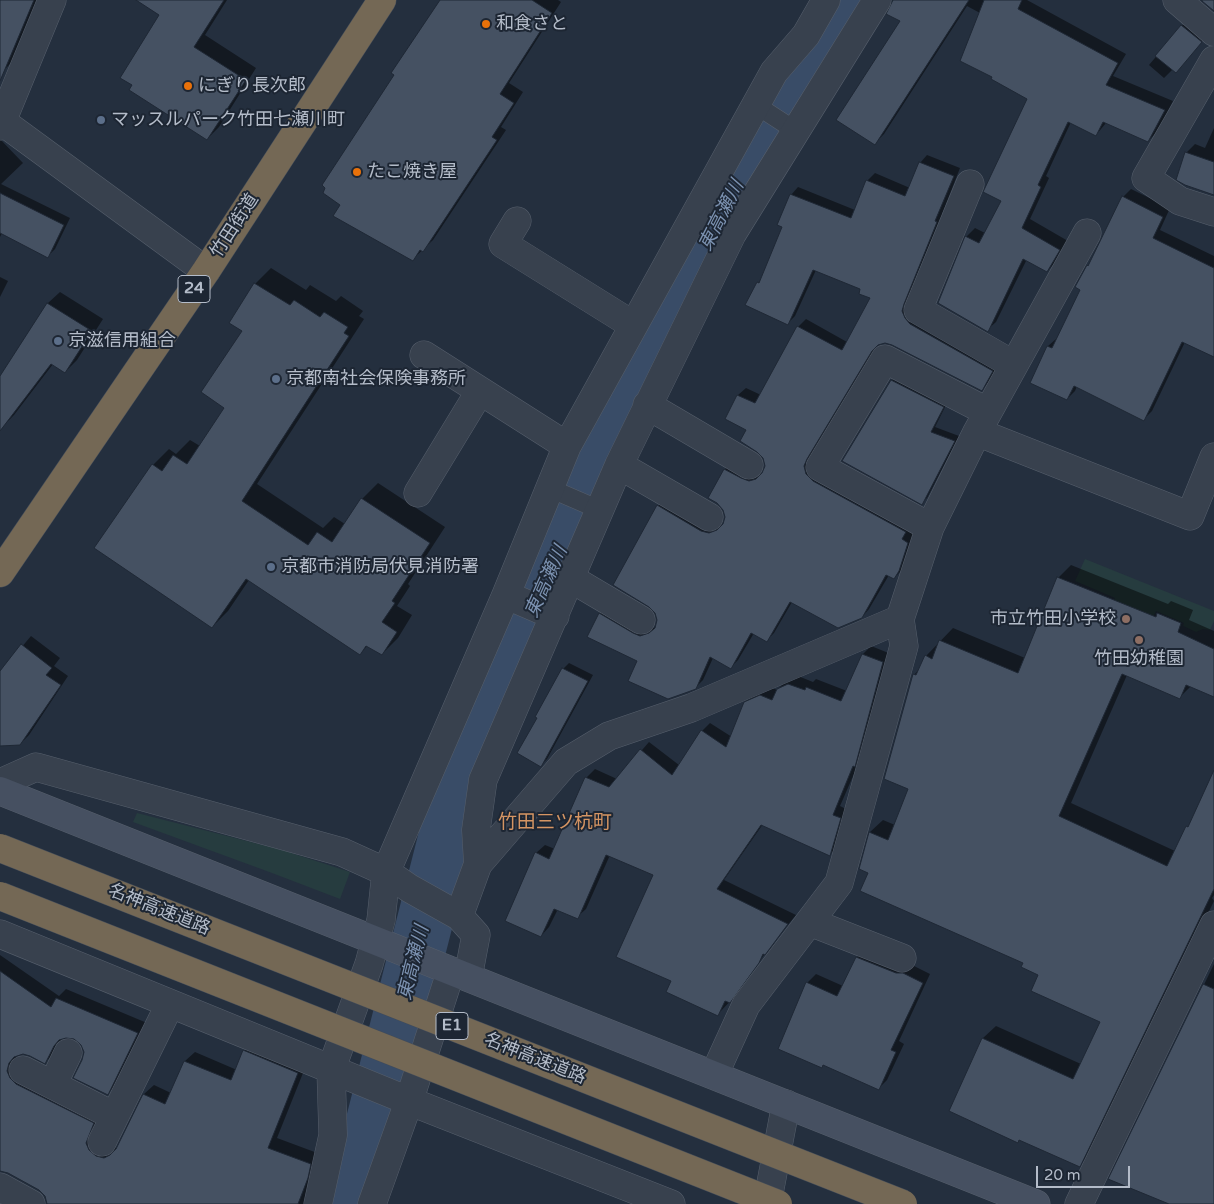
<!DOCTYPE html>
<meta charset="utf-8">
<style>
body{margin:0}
#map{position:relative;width:1214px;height:1204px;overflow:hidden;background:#242f3e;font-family:"Varela Round",sans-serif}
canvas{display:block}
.scale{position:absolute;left:1036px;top:1166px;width:94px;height:22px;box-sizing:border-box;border:2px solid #b4bcc9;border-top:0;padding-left:6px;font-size:15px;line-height:18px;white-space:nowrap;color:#b4bcc9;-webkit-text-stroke:4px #1d2633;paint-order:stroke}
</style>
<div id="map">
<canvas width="1214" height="1204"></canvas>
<div class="scale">20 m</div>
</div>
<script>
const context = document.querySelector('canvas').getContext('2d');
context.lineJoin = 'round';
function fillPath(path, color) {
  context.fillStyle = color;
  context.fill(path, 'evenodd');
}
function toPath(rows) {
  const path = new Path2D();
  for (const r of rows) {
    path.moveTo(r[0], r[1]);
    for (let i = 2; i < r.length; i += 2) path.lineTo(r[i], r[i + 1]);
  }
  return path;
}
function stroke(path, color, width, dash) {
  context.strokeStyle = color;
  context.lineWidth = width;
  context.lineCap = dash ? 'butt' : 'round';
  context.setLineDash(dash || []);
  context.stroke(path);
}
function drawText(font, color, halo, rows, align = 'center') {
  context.font = font + ' "Varela Round","Noto Sans JP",sans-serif';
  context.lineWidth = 4;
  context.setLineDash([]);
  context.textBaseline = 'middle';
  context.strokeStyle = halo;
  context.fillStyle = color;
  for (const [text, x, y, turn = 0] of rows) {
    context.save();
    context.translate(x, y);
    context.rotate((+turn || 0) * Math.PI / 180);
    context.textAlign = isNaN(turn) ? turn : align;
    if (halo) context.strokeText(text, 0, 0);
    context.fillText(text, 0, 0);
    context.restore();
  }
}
fillPath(toPath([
 [1085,559,1214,611,1214,621,1210,630,1203,629,1196,632,1183,626,1184,623,1156,611,1152,619,1113,603,1115,598,1075,581],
 [137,813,282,850,350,872,340,899,272,873,133,822]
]), '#263c3f');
fillPath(toPath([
 [0,0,39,0,15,59,4,70,0,68],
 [138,0,227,0,205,35,256,68,219,127,207,139,161,15],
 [441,0,558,0,561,2,509,83,523,92,501,127,506,130,433,240,412,260,342,204,395,75],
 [900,0,1027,0,1126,54,1113,76,1173,101,1157,132,1148,141,1106,123,1096,135,1071,122,1046,176,1049,178,1030,219,1068,241,1056,262,1047,271,1027,259,996,322,987,330,966,237,975,228,985,233,1002,200,1029,98,980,13,967,6,884,134,875,143,902,20],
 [1186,21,1205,38,1180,67,1173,69,1164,78,1149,65],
 [1214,128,1214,194,1186,153,1195,144,1205,148],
 [0,139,23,163,1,184,70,218,55,249,48,256,2,233,0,237],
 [927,155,960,168,942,214,944,215,911,295,999,363,989,382,981,390,892,344,885,342,878,344,814,450,811,459,913,524,909,532,915,535,902,570,894,578,889,575,869,609,862,617,792,602,774,633,767,640,754,633,738,660,731,667,713,658,703,680,695,688,638,661,600,614,607,606,649,629,656,627,658,620,655,611,650,606,658,506,665,498,718,526,724,524,726,518,724,509,718,502,710,498,725,469,733,462,758,474,764,472,766,466,764,457,748,429,726,419,738,395,746,388,761,395,798,327,806,319,847,342,872,298,862,289,816,270,795,316,788,323,758,283,762,278,783,227,791,195,798,187,855,210,867,181,875,173,910,188,920,163],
 [1131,189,1170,208,1160,230,1214,256,1214,356,1185,342,1152,411,1144,419,1077,386,1075,391,1067,399,1031,382,1048,346,1056,339,1058,339,1081,290,1088,266,1123,197],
 [271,268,306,290,310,285,336,301,341,296,363,311,359,316,364,319,257,484,323,528,334,517,345,524,362,499,378,483,445,527,408,584,410,586,397,606,412,615,398,638,382,654,368,645,360,654,249,580,228,611,212,627,96,548,153,465,169,449,176,454,190,440,200,446,226,407,243,331,231,323,255,284],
 [0,277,8,281,0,297],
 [60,292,103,319,77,360,65,372,53,364,14,415,2,427,0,425,0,378,48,303],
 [897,375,948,401,935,427,959,436,927,498,921,503,844,461,892,380],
 [1071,565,1168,604,1171,601,1193,610,1189,620,1214,631,1214,696,1191,686,1180,697,1127,675,1071,803,1175,851,1214,838,1214,895,1212,898,1214,901,1092,1153,1079,1165,951,1110,983,1038,996,1026,1081,1064,1102,1021,1024,962,861,868,870,832,883,820,895,825,910,789,914,675,921,667,926,656,953,628,1025,658,1058,578],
 [31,636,60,658,54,666,68,676,29,735,20,744,0,745,0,673],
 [871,646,891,654,860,760,840,806,848,810,839,846,830,854,763,824,724,880,796,915,768,949,738,993,718,1014,673,980,654,875,610,855,586,909,577,917,558,909,549,927,541,936,536,853,545,845,555,849,586,778,595,769,617,779,649,742,679,765,702,731,710,723,732,737,745,703,754,694,770,687,777,690,787,680,798,676,813,682,816,679,847,691,863,654],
 [569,663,593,675,547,759,541,765,563,669],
 [866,949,912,965,930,974,899,1041,904,1044,887,1080,878,1089,807,983,816,974,843,986,857,957],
 [0,955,59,996,66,989,147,1023,117,1084,107,1094,83,1060,85,1052,82,1044,75,1038,62,1038,55,1053,45,1062,30,1055,23,1053,17,1055,16,1061,103,1114,114,1148,118,1147,144,1094,154,1085,171,1093,185,1061,195,1052,237,1070,244,1051,254,1041,307,1063,277,1138,320,1154,309,1204,48,1204,45,1195,0,1100],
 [1214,964,1214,1204,1173,1204,1110,1179]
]), '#0007');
stroke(toPath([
 [348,1204,372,1129,462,776,604,453,764,133,847,0]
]), '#394c67', 56);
const building = toPath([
 [0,0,34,0,0,81,0,0],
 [136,0,224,0,194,47,246,80,207,140,129,90,132,85,120,78,159,15,136,0],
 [440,0,532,0,552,13,500,94,514,103,492,137,497,140,423,252,420,250,413,261,333,216,340,205,323,193,325,188,322,185,394,75,391,73,440,0],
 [893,0,969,0,875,145,836,120,900,21,886,14,893,0],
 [984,0,1022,0,1018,9,1118,63,1106,85,1165,110,1148,142,1103,122,1096,136,1068,122,1038,185,1041,187,1022,228,1060,250,1047,272,1023,259,988,332,938,303,965,236,979,243,1001,201,983,192,1027,99,991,79,992,77,960,61,984,0],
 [1202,0,1214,0,1214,11,1202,1,1202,0],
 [1181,25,1202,42,1176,73,1155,56,1181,25],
 [1185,152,1214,162,1214,195,1185,185,1176,180,1185,152],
 [919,162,954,176,935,221,937,222,904,304,902,311,905,318,910,324,993,371,982,391,892,345,885,343,878,345,872,351,807,459,804,466,806,474,813,481,906,532,902,539,908,543,899,571,894,579,886,575,862,618,838,628,790,602,767,642,751,633,731,669,710,657,696,689,685,693,668,699,628,681,637,661,587,637,599,613,633,633,640,636,649,633,655,628,657,620,655,613,649,607,613,585,657,505,701,531,709,533,717,530,723,524,725,517,723,510,717,503,708,498,724,469,741,478,749,481,756,479,762,473,765,466,763,458,757,452,740,441,746,430,725,419,737,395,755,403,797,326,842,350,870,298,859,294,860,289,813,270,788,325,745,305,757,282,759,283,782,227,777,225,790,194,851,218,866,180,905,196,919,162],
 [0,193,64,225,48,258,0,233,0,193],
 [1122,196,1163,217,1153,238,1214,268,1214,357,1182,342,1144,421,1074,386,1067,400,1030,383,1047,346,1052,348,1080,290,1075,287,1087,265,1088,266,1122,196],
 [254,283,290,305,294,300,320,317,324,312,348,327,344,333,349,336,242,501,308,545,317,532,332,542,361,498,430,543,392,601,395,603,382,622,397,632,382,655,366,646,360,655,246,579,212,628,94,548,152,464,162,471,173,455,187,464,224,408,201,392,242,331,229,323,254,283],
 [47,303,92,331,65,373,51,364,0,431,0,376,47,303],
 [891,380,944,407,931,432,955,441,922,505,842,461,891,380],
 [1057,577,1156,617,1157,613,1181,623,1178,632,1214,649,1214,697,1186,685,1180,699,1122,674,1059,816,1167,866,1186,826,1188,827,1214,770,1214,889,1080,1167,1019,1140,1018,1143,949,1111,982,1038,1073,1079,1100,1022,1031,991,1038,975,1021,967,1023,963,860,891,868,873,859,869,869,832,888,840,908,789,884,779,913,674,916,675,925,655,932,659,939,640,1018,673,1057,577],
 [21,644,52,668,46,675,61,685,20,745,0,746,0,671,21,644],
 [862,654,883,662,855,767,853,766,833,815,841,818,830,856,761,825,717,889,788,924,765,955,763,954,759,963,730,1003,725,1001,718,1016,666,992,671,981,616,957,653,875,606,855,578,919,554,909,541,937,505,921,535,852,549,859,585,777,609,787,640,749,672,775,701,730,726,747,744,702,760,695,772,700,777,689,788,684,805,690,806,687,841,701,862,654],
 [562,668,588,681,541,767,517,753,537,718,535,717,562,668],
 [856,957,896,973,903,973,923,983,891,1050,896,1052,879,1090,823,1065,822,1068,778,1049,806,982,837,996,856,957],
 [0,971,51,1007,56,998,138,1033,108,1095,73,1078,82,1060,84,1052,81,1045,74,1039,66,1038,59,1040,54,1046,45,1064,30,1056,23,1054,14,1057,9,1063,7,1071,10,1078,16,1084,94,1123,86,1143,89,1150,96,1156,104,1158,110,1155,116,1149,143,1094,165,1104,184,1061,231,1080,243,1050,298,1073,268,1148,311,1164,308,1178,298,1204,47,1204,45,1196,39,1190,8,1173,0,1171,0,971],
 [1203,984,1214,989,1214,1204,1169,1204,1108,1179,1203,984]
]);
fillPath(building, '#455162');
stroke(building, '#1f2835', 1);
const lane = toPath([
 [756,105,796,131],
 [549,488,600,510]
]);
const street = toPath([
 [1177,0,1214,32],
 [1214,60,1146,178,1180,201,1214,212],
 [0,120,206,271],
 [0,126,52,0],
 [970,184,918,310,1014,365],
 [517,221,503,244,633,325],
 [424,355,567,446],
 [647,405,749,465],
 [977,432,1190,516,1214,457],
 [619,465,709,517],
 [418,493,480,391],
 [930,527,820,467,885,359,988,412],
 [570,578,641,620],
 [506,595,555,616],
 [0,783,36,767,342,852,386,872,409,888,459,916,476,935,468,977],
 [478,864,566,762,609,736,691,708,900,619,930,527,977,432,1087,233],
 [459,916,478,864,476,830,483,780,619,465,732,234,877,0],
 [810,922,902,958],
 [0,934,409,1101,671,1204],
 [23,1070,114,1116],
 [714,1075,746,1005,839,883,904,646,900,619],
 [53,1084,68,1053],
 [102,1142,170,1004],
 [0,1187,31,1204],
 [318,1204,333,1135,331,1070,369,964,381,920,386,872,506,595,567,446,774,72,806,35,826,0],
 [372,1204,409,1101,451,971],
 [767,1204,786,1104],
 [1079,1204,1214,925]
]);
const secondary = toPath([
 [0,791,1036,1204]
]);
const highway = toPath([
 [0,573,206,271,382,0]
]);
stroke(lane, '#565f6c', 19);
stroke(street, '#565f6c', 29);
stroke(secondary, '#565f6c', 29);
stroke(highway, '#434c59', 29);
stroke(lane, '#38414e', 18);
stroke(street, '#38414e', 28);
stroke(secondary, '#465061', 28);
stroke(highway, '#746855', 28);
const highwayBridge = toPath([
 [0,848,903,1204],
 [0,896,778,1204]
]);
stroke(highwayBridge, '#434c59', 29, []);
stroke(highwayBridge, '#746855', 28);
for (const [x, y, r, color] of [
 [486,24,5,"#e8710a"],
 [188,86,5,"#e8710a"],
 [101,120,5,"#5c6f8a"],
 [357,172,5,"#e8710a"],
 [58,341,5,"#5c6f8a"],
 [276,379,5,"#5c6f8a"],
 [271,567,5,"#5c6f8a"],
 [1126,619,5,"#8d6e63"],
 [1139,640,5,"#8d6e63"]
]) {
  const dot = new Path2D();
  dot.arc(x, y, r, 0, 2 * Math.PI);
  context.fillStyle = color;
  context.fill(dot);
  stroke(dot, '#1d2633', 2);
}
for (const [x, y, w] of [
 [194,289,32],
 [452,1026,32]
]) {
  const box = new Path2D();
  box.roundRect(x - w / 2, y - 13.5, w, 27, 4);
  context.fillStyle = '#1d2633';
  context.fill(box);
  stroke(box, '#b4bcc9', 1);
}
drawText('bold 16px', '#b4bcc9', null, [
 ["24",194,289],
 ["E1",452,1026]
]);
drawText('18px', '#b4bcc9', '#1d2633', [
 ["和食さと",496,24],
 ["にぎり長次郎",198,86],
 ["マッスルパーク竹田七瀬川町",111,120],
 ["たこ焼き屋",367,172],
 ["京滋信用組合",68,341],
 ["京都南社会保険事務所",286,379],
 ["京都市消防局伏見消防署",281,567],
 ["市立竹田小学校",1116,619,"right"],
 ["竹田幼稚園",1139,659,"center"]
], 'left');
drawText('18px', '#b4bcc9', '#1d2633', [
 ["竹田街道",235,226,-57],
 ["名神高速道路",159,910,22],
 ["名神高速道路",535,1059,22]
]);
drawText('italic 19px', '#7c92b1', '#1d2633', [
 ["東高瀬川",722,216,-63],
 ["東高瀬川",547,582,-66],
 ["東高瀬川",414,963,-76]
]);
drawText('19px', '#d59563', '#1d2633', [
 ["竹田三ツ杭町",555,823]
]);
</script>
